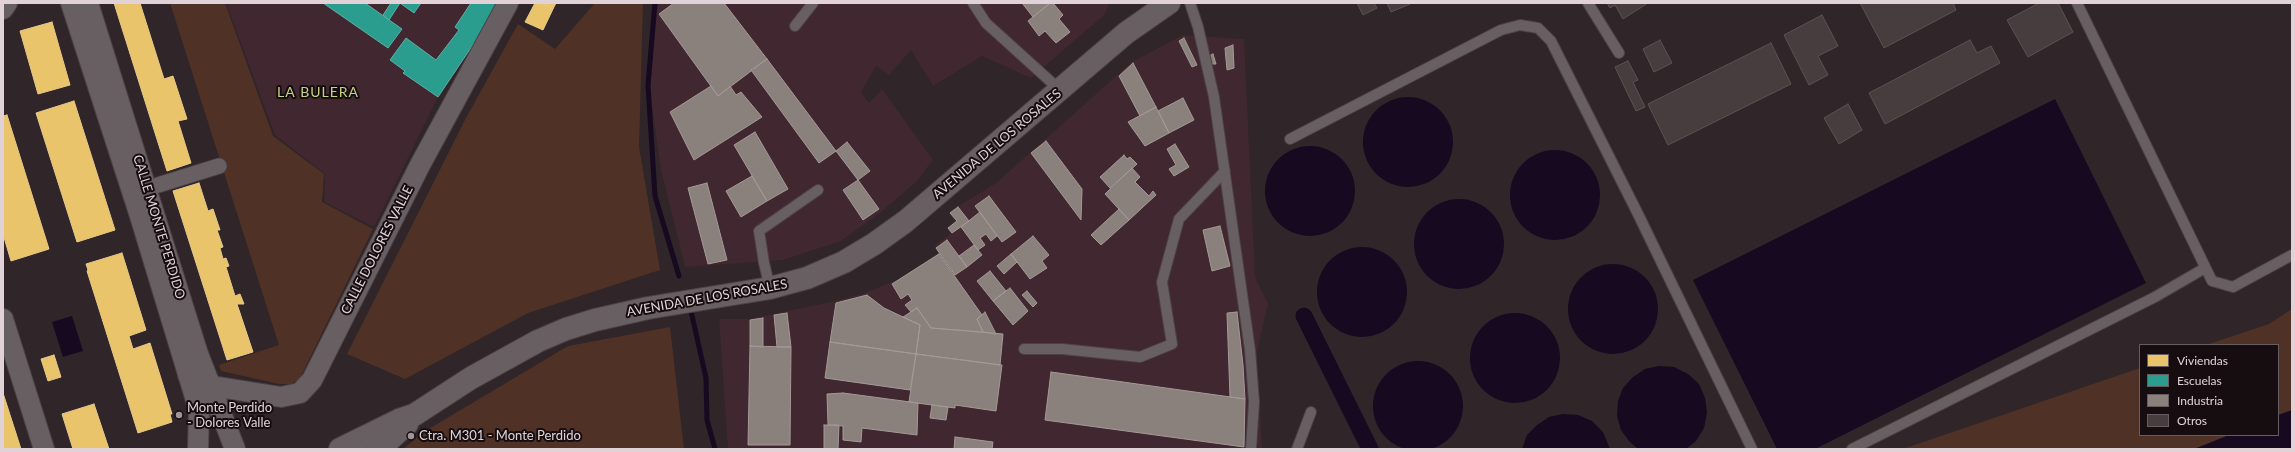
<!DOCTYPE html>
<style>
body{margin:0}
#map{position:relative;width:2295px;height:452px;overflow:hidden;background:#302528;font-family:Lato,sans-serif}
canvas{display:block}
.frame{position:absolute;inset:0;border:4px solid #e0d2d6;pointer-events:none}
.legend{position:absolute;left:2139px;top:344px;width:140px;height:92px;box-sizing:border-box;background:#160d10;border:1px solid #675c5f;margin:0;padding:5px 7px;list-style:none;font-size:12px;color:#e0d2d6}
.legend li{display:flex;align-items:center;gap:8px;height:20px}
.legend b{width:20px;border:1px solid #675c5f}
</style>
<div id="map">
<canvas width="2295" height="452"></canvas>
<div class="frame"></div>
<ul class="legend">
<li><b style="height:11px;background:#e9c46a"></b>Viviendas</li>
<li><b style="height:11px;background:#2a9d8f"></b>Escuelas</li>
<li><b style="height:11px;background:#8a817c"></b>Industria</li>
<li><b style="height:11px;background:#473d3e"></b>Otros</li>
</ul>
</div>
<script>
const context = document.querySelector('canvas').getContext('2d');
context.lineJoin = 'round';
function fillPath(path, color) {
  context.fillStyle = color;
  context.fill(path, 'evenodd');
}
function toPath(rows) {
  const path = new Path2D();
  for (const r of rows) {
    if (r.length === 3) {
      path.moveTo(r[0] + r[2], r[1]);
      path.arc(r[0], r[1], r[2], 0, 2 * Math.PI);
      continue;
    }
    path.moveTo(r[0], r[1]);
    for (let i = 2; i < r.length; i += 2) path.lineTo(r[i], r[i + 1]);
  }
  return path;
}
function stroke(path, color, width, dash) {
  context.strokeStyle = color;
  context.lineWidth = width;
  context.lineCap = dash ? 'butt' : 'round';
  context.setLineDash(dash || []);
  context.stroke(path);
}
function drawText(font, color, halo, rows, align = 'center') {
  context.font = font + ' Lato,sans-serif';
  context.lineWidth = 4;
  context.setLineDash([]);
  context.textBaseline = 'middle';
  context.strokeStyle = halo;
  context.fillStyle = color;
  for (const [text, x, y, turn = 0] of rows) {
    context.save();
    context.translate(x, y);
    context.rotate((+turn || 0) * Math.PI / 180);
    context.textAlign = isNaN(turn) ? turn : align;
    if (halo) context.strokeText(text, 0, 0);
    context.fillText(text, 0, 0);
    context.restore();
  }
}
fillPath(toPath([
 [226,3,501,3,438,97,374,227,324,202,325,174,275,135],
 [659,3,1110,3,1104,15,1031,78,982,56,933,86,911,50,889,75,876,66,861,92,869,103,882,89,933,160,917,181,880,213,841,241,783,260,685,267,661,170,650,92,656,10],
 [1183,35,1244,39,1255,277,1268,304,1257,351,1262,449,728,449,719,319,750,319,835,301,865,293,897,280,938,253,934,246,950,234,947,228,954,221,949,212,996,183,1132,62]
]), '#402730');
fillPath(toPath([
 [170,3,225,3,273,136,324,174,322,202,373,229,299,380,290,384,279,384,221,371,219,365,279,345],
 [595,3,643,3,639,147,660,270,528,313,405,379,347,354,466,118,518,24,555,49],
 [2292,309,2292,449,1903,449,2140,368,2140,435,2278,435,2278,345,2206,345,2269,324],
 [670,327,684,449,403,449,427,430,568,346]
]), '#4f3225');
fillPath(toPath([
 [1408,142,45],
 [2055,99,2146,283,1815,449,1777,449,1693,280],
 [1310,191,45],
 [1555,195,45],
 [1459,244,45],
 [1362,292,45],
 [1613,309,45],
 [1515,358,45],
 [72,316,83,351,63,357,52,322],
 [1418,406,45],
 [1659,366,1674,367,1688,374,1699,384,1705,398,1707,413,1704,428,1696,441,1686,449,1638,449,1629,441,1621,430,1617,416,1618,401,1623,388,1633,377,1645,369],
 [2292,410,2292,449,2194,449,2229,435,2278,435,2278,415],
 [1563,414,1578,415,1592,421,1603,432,1610,449,1522,449,1527,435,1537,425,1549,417]
]), '#170920');
const homes = toPath([
 [114,3,140,3,164,79,173,76,187,119,178,121,191,163,167,171,114,3],
 [535,3,541,3,553,9,543,30,525,22,535,3],
 [541,3,556,3,553,9,541,3],
 [52,22,70,85,38,94,20,31,52,22],
 [74,101,115,230,77,242,36,113,74,101],
 [7,115,49,249,11,261,3,234,3,116,7,115],
 [199,183,208,211,213,209,220,230,217,230,223,247,220,248,223,259,226,258,229,266,226,267,235,296,240,294,244,304,237,304,253,352,227,360,173,191,199,183],
 [122,253,146,330,129,336,133,349,150,343,172,414,170,414,172,422,138,433,87,271,88,270,86,264,122,253],
 [54,355,61,377,48,381,41,359,54,355],
 [3,393,21,449,3,449,3,393],
 [94,404,109,449,73,449,62,414,94,404]
]);
fillPath(homes, '#e9c46a');
stroke(homes, '#e6c88a', 1);
const schools = toPath([
 [323,3,365,3,402,29,388,48,323,3],
 [391,3,400,3,389,20,383,15,391,3],
 [400,3,421,3,414,13,400,3],
 [471,3,501,3,438,97,403,73,405,71,390,60,406,38,436,60,459,30,455,27,471,3]
]);
fillPath(schools, '#2a9d8f');
stroke(schools, '#61ada4', 1);
const industry = toPath([
 [674,3,724,3,767,59,718,96,659,14,674,3],
 [1022,3,1047,3,1049,4,1033,17,1022,3],
 [1050,3,1053,3,1063,15,1059,19,1070,32,1056,43,1045,31,1039,36,1028,21,1050,3],
 [1184,38,1197,65,1192,67,1179,41,1184,38],
 [1233,45,1234,68,1227,70,1225,48,1233,45],
 [1213,54,1216,64,1212,64,1209,56,1213,54],
 [767,59,836,151,819,163,751,70,767,59],
 [1133,63,1156,107,1140,116,1119,76,1133,63],
 [711,86,718,96,730,86,736,95,741,92,762,117,694,160,670,112,711,86],
 [1183,98,1194,120,1169,133,1158,111,1183,98],
 [1156,107,1169,133,1145,146,1128,122,1156,107],
 [755,132,788,189,767,201,734,145,755,132],
 [1046,141,1082,189,1081,220,1031,153,1046,141],
 [847,142,870,171,858,180,836,151,847,142],
 [1175,144,1189,167,1174,176,1169,169,1176,165,1167,149,1175,144],
 [1124,155,1127,159,1130,157,1137,164,1110,188,1100,177,1124,155],
 [1132,168,1140,177,1135,182,1149,196,1153,191,1156,195,1129,220,1105,194,1132,168],
 [752,176,767,201,741,217,726,191,752,176],
 [858,180,879,209,863,220,843,190,858,180],
 [707,183,727,260,708,264,688,188,707,183],
 [989,196,1016,232,1002,242,975,206,989,196],
 [958,207,969,221,952,233,948,228,957,221,950,213,958,207],
 [1119,209,1129,220,1101,245,1091,235,1119,209],
 [980,212,997,236,991,241,986,234,980,238,985,245,978,250,961,227,980,212],
 [1220,226,1230,266,1212,271,1203,230,1220,226],
 [1033,236,1049,255,1042,261,1047,268,1030,279,1011,254,1033,236],
 [947,240,967,267,955,275,936,248,947,240],
 [974,245,982,255,967,267,959,256,974,245],
 [939,254,982,315,977,319,983,332,931,328,917,308,911,312,905,305,912,300,908,294,901,299,892,284,939,254],
 [1011,254,1017,262,1004,274,997,266,1011,254],
 [990,271,1006,291,993,301,977,281,990,271],
 [1010,288,1028,311,1013,325,993,301,1010,288],
 [1027,291,1037,303,1033,307,1022,295,1027,291],
 [867,295,884,308,920,325,916,354,830,342,836,303,867,295],
 [917,308,931,328,1003,334,1000,365,916,354,920,325,903,317,917,308],
 [985,312,996,334,983,332,977,319,985,312],
 [1237,312,1243,365,1245,399,1230,397,1227,313,1237,312],
 [787,313,791,347,777,347,774,315,787,313],
 [763,318,763,347,750,346,750,320,763,318],
 [830,342,916,354,910,390,825,378,830,342],
 [750,346,791,347,790,445,748,445,750,346],
 [916,354,1002,365,996,411,955,405,955,408,909,402,916,354],
 [1051,372,1245,399,1244,447,1045,420,1051,372],
 [843,393,918,403,917,435,862,428,861,442,843,440,843,426,828,425,827,394,843,393],
 [932,405,948,407,946,420,930,418,932,405],
 [824,425,839,425,838,449,824,449,824,425],
 [955,437,993,442,992,449,954,449,955,437]
]);
fillPath(industry, '#8a817c');
stroke(industry, '#a49997', 1);
stroke(toPath([
 [655,3,648,85,655,196,679,276],
 [691,311,706,378,707,420,715,449]
]), '#170920', 5);
stroke(toPath([
 [1304,316,1370,449]
]), '#170920', 17);
const building = toPath([
 [1357,3,1374,3,1377,8,1363,15,1357,3],
 [1387,3,1410,3,1410,4,1391,12,1387,3],
 [1607,3,1648,3,1623,19,1615,5,1610,8,1607,3],
 [1860,3,1953,3,1956,10,1884,48,1860,3],
 [2039,3,2058,3,2073,32,2028,57,2007,20,2039,3],
 [1822,15,1838,46,1818,56,1828,75,1809,85,1784,35,1822,15],
 [1660,40,1672,63,1654,72,1643,49,1660,40],
 [1970,40,1977,53,1991,46,2000,63,1885,124,1869,93,1970,40],
 [1771,43,1791,84,1668,145,1648,104,1771,43],
 [1628,61,1638,80,1633,82,1645,107,1636,111,1615,67,1628,61],
 [1848,104,1862,130,1839,144,1824,118,1848,104]
]);
fillPath(building, '#473d3e');
stroke(building, '#5c5253', 1);
const service = toPath([
 [973,3,986,23,1060,90],
 [1190,3,1198,27,1214,97,1250,350,1254,402,1251,449],
 [1588,3,1619,53],
 [2077,3,2212,281,2233,287,2292,255],
 [795,26,813,3],
 [1290,139,1501,30,1520,25,1538,28,1551,41,1638,214,1752,449],
 [770,288,764,263,759,231,818,190],
 [1024,349,1062,349,1140,357,1172,344,1162,282,1179,219,1225,171],
 [1297,449,1311,412],
 [1852,449,2155,297,2205,268]
]);
const pedestrian = toPath([
 [158,185,219,166]
]);
const minor = toPath([
 [71,3,140,216,199,410,198,449],
 [88,3,198,354,235,449],
 [3,9,7,3],
 [3,319,44,449],
 [188,375,200,384,281,397,300,393,312,380,420,165,508,3]
]);
const tertiary = toPath([
 [340,449,399,420,414,415,471,378,538,341,566,329,595,320,648,308,770,288,807,278,844,262,874,244,906,221,1126,33,1169,3],
 [379,449,407,424]
]);
stroke(service, '#4c4245', 12);
stroke(pedestrian, '#4c4245', 17);
stroke(minor, '#4c4245', 22);
stroke(tertiary, '#4c4245', 24);
stroke(service, '#685f62', 10);
stroke(pedestrian, '#685f62', 15);
stroke(minor, '#685f62', 20);
stroke(tertiary, '#685f62', 22);
for (const [x, y, r, color] of [
 [179,415,4,"#a29599"],
 [411,436,4,"#a29599"]
]) {
  const dot = new Path2D();
  dot.arc(x, y, r, 0, 2 * Math.PI);
  context.fillStyle = color;
  context.fill(dot);
  stroke(dot, '#160d10', 1.5);
}
drawText('13px', '#e0d2d6', '#160d10', [
 ["AVENIDA DE LOS ROSALES",997,144,-40],
 ["CALLE MONTE PERDIDO",159,227,73],
 ["CALLE DOLORES VALLE",377,250,-63],
 ["AVENIDA DE LOS ROSALES",707,298,-10]
]);
drawText('13px', '#e0d2d6', '#160d10', [
 ["Monte Perdido",187,408],
 ["- Dolores Valle",187,423],
 ["Ctra. M301 - Monte Perdido",419,436]
], 'left');
context.letterSpacing = '1px';
drawText('14px', '#c6d286', '#160d10', [
 ["LA BULERA",318,92]
]);
context.letterSpacing = '0px';
</script>
